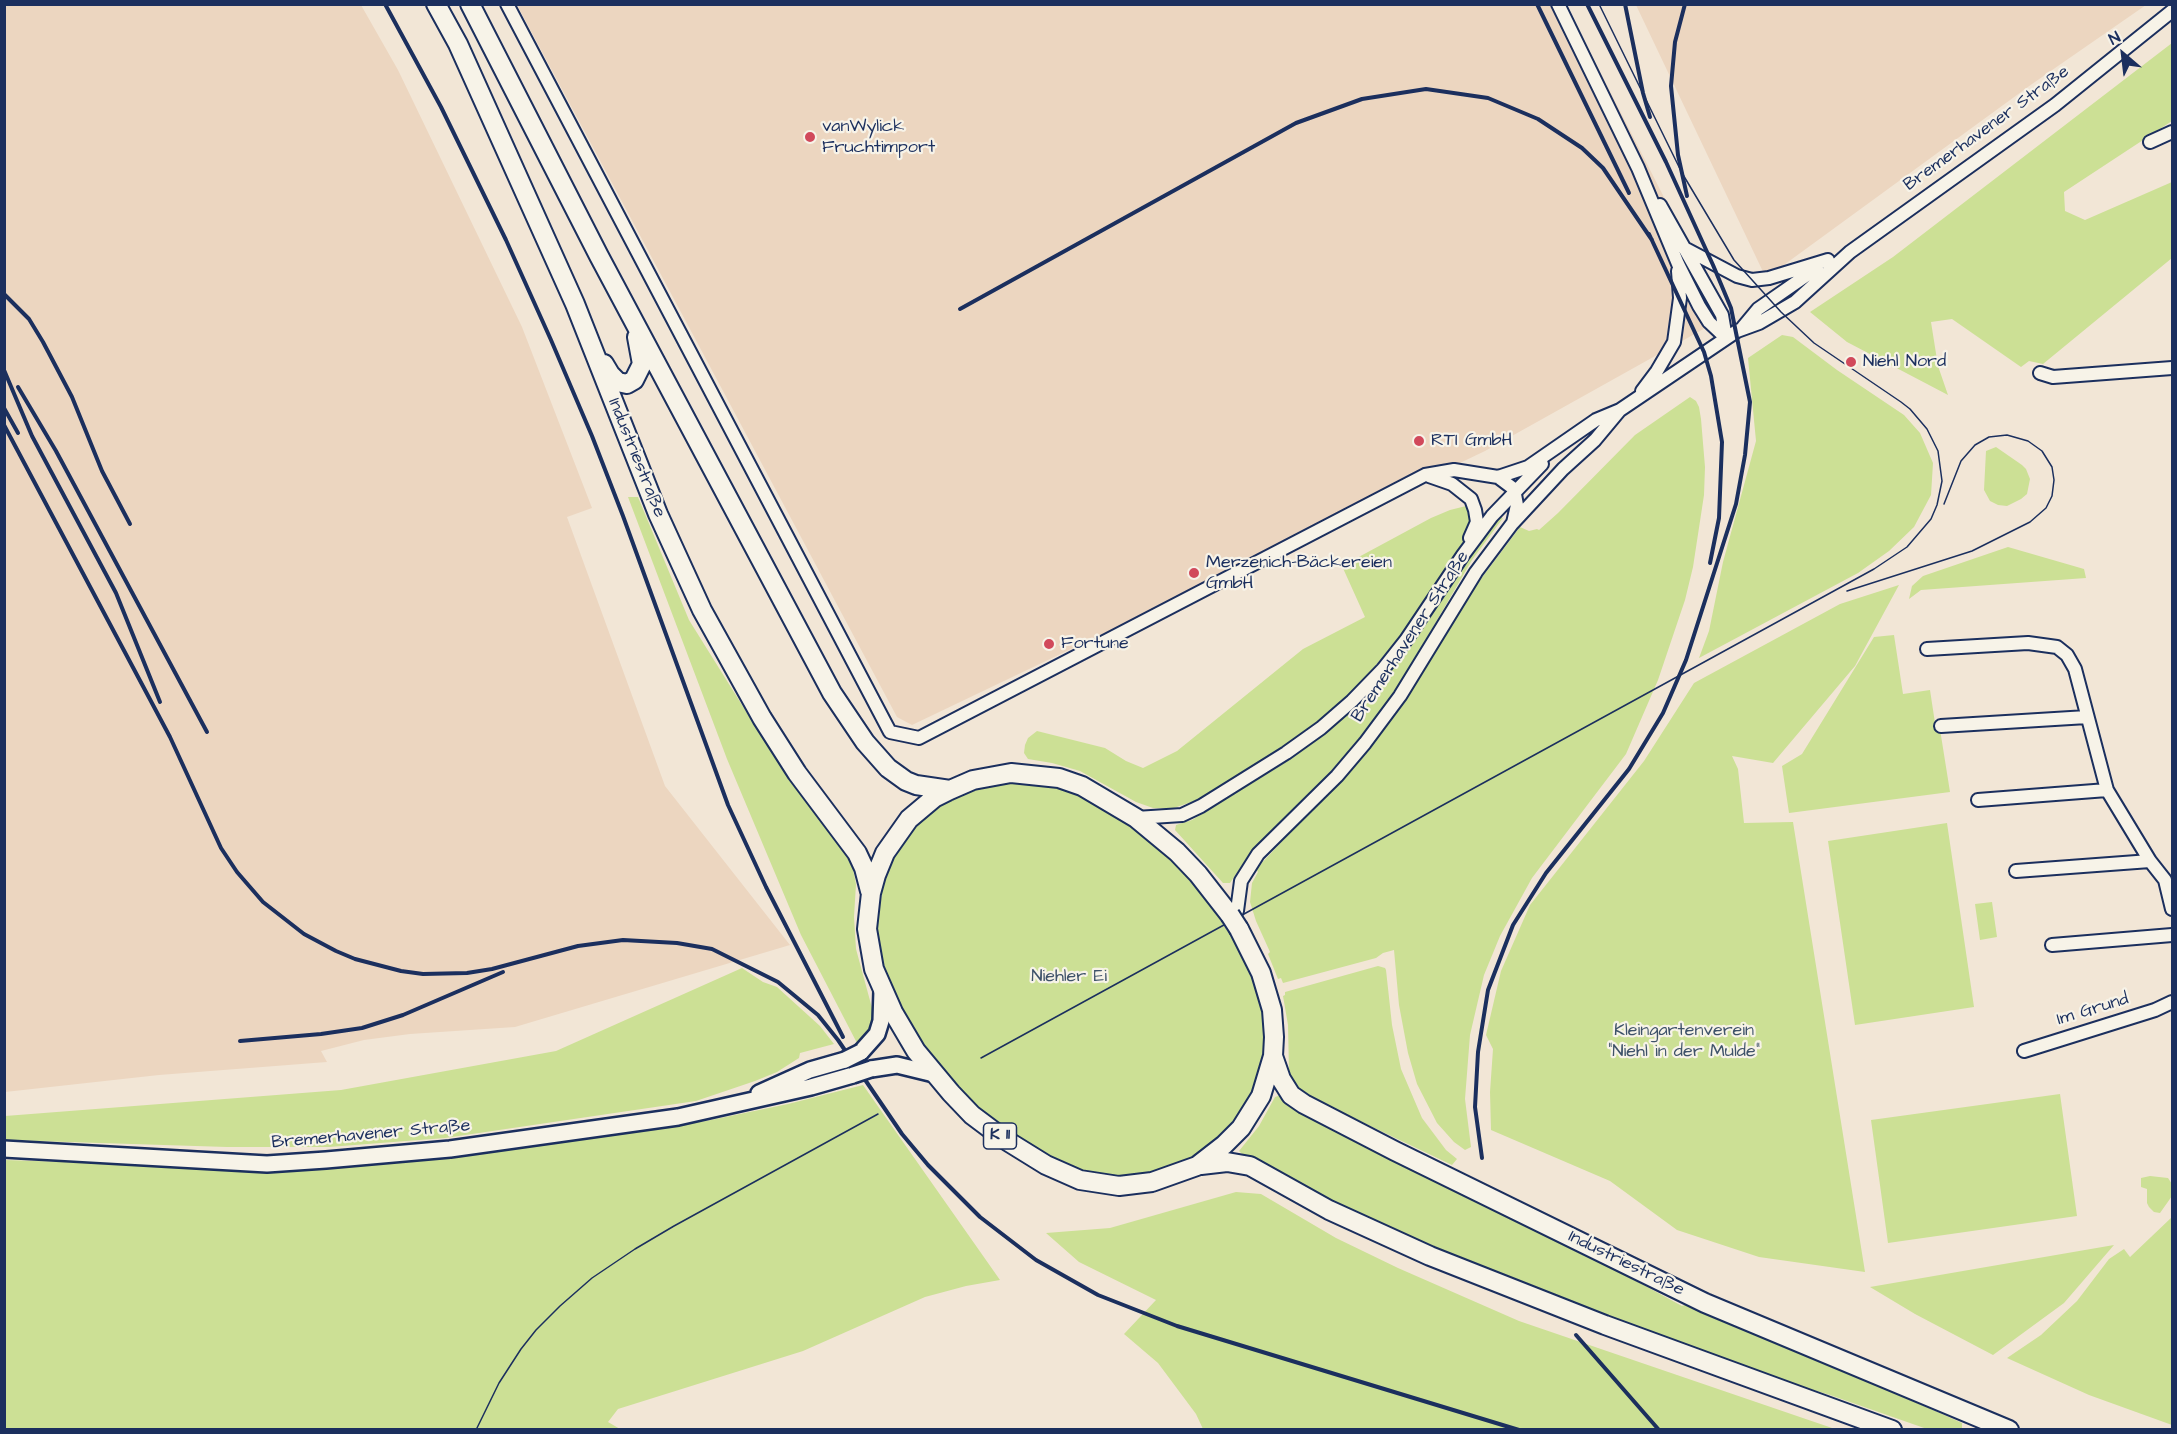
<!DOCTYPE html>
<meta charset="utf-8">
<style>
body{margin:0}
#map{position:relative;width:2177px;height:1434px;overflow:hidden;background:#f2e6d6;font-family:"Architects Daughter",sans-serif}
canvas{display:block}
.frame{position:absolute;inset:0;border:6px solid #1b2f5e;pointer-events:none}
.north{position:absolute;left:2093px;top:24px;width:60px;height:60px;-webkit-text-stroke:4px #f7f3e8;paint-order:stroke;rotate:332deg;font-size:16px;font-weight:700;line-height:24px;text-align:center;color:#1b2f5e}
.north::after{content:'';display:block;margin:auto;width:21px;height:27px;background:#1b2f5e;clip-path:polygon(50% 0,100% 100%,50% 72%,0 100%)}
</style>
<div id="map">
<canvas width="2177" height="1434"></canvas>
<div class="frame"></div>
<div class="north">N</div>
</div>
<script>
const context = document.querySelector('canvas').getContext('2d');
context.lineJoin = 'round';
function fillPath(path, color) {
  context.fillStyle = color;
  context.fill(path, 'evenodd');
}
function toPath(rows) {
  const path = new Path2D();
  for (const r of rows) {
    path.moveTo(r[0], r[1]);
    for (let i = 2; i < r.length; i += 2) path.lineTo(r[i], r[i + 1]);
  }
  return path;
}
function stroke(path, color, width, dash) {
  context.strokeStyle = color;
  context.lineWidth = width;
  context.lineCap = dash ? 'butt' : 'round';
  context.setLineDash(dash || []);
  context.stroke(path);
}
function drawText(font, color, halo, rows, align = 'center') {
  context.font = font + ' "Architects Daughter",sans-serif';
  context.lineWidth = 4.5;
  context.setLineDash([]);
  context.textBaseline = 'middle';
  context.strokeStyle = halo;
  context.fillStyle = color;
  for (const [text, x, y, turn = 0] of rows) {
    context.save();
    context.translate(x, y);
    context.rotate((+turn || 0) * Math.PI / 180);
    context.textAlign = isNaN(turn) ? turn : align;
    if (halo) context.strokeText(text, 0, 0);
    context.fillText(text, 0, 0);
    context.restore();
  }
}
fillPath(toPath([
 [4,5,361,5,398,70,522,327,592,508,567,517,665,786,790,945,515,1027,410,1034,364,1040,321,1051,327,1062,159,1075,5,1092],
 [517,5,1566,5,1725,317,1485,451,912,725,897,717],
 [1636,5,2146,5,2032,84,1766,278]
]), '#ecd6c0');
fillPath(toPath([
 [2172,43,2172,121,2064,192,2065,211,2085,220,2172,182,2172,258,2043,364,2029,361,2021,367,1952,319,1931,322,1938,366,1948,395,1847,342,1810,312,1893,257],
 [1782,335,1793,337,1837,370,1904,415,1920,433,1933,463,1931,495,1914,527,1889,551,1858,573,1699,658,1709,631,1723,562,1756,441,1748,358],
 [1690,397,1696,401,1699,407,1701,419,1705,467,1704,495,1693,567,1685,600,1658,680,1626,754,1532,878,1500,936,1484,975,1470,1035,1465,1099,1471,1147,1465,1150,1454,1142,1437,1123,1417,1084,1408,1053,1399,1005,1394,950,1383,953,1376,958,1283,983,1281,978,1278,979,1268,954,1270,952,1256,921,1250,902,1252,883,1258,872,1256,869,1369,749,1399,709,1471,592,1520,527,1529,531,1537,529,1539,530,1558,513,1635,435],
 [1996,447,2022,465,2026,469,2030,479,2027,494,2021,499,2007,506,1998,505,1990,501,1984,490,1986,451],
 [628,497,638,497,689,620,752,721,851,860,856,884,854,917,856,949,872,1008,873,1017,869,1031,858,1045,801,935,727,759],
 [1470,505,1472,526,1467,536,1410,624,1361,683,1336,707,1291,742,1197,800,1171,809,1153,808,1136,802,1080,771,1052,763,1028,759,1024,753,1025,745,1028,738,1037,731,1105,748,1126,761,1143,768,1177,751,1303,649,1365,617,1342,566,1431,518,1450,510],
 [1500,517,1503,518,1472,560,1408,670,1375,720,1318,786,1248,856,1230,883,1223,883,1175,830,1176,825,1192,820,1283,764,1309,746,1351,711,1396,665,1416,638,1486,534],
 [2008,547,2084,569,2086,578,1921,590,1909,599,1912,586,1923,576],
 [1899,585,1855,666,1773,763,1732,756,1738,769,1744,823,1793,822,1865,1272,1759,1257,1677,1230,1610,1181,1491,1130,1490,1092,1493,1049,1486,1035,1501,971,1530,905,1644,761,1694,683,1840,604],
 [1894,635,1903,694,1930,690,1935,723,1939,723,1950,792,1789,813,1782,766,1802,754,1874,637],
 [1000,781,1040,781,1073,790,1125,819,1166,851,1202,893,1231,936,1246,964,1249,963,1266,1018,1266,1057,1260,1076,1244,1111,1213,1146,1179,1167,1128,1178,1078,1172,1025,1145,970,1102,918,1041,885,978,876,946,875,910,879,910,882,894,879,893,887,867,906,834,932,809,971,788],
 [1947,823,1974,1007,1855,1025,1828,841],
 [1992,902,1997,937,1980,940,1975,904],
 [1378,966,1385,968,1386,970,1392,1025,1401,1069,1422,1118,1446,1150,1457,1159,1452,1165,1303,1094,1296,1086,1289,1072,1288,1025,1283,996,1285,995,1285,992],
 [742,968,763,982,777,987,820,1026,834,1044,800,1053,799,1058,777,1072,755,1081,696,1101,445,1138,329,1147,227,1147,5,1140,5,1116,341,1090,556,1051],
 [863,1085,1000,1280,966,1286,925,1297,803,1351,618,1409,608,1422,620,1429,5,1430,5,1160,217,1167,313,1169,373,1165,522,1148,706,1121,788,1104],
 [2060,1094,2077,1216,1888,1243,1871,1120],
 [1281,1095,1295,1106,1596,1259,1682,1306,1687,1304,1924,1406,1962,1423,1962,1429,1927,1429,1830,1395,1766,1376,1643,1331,1440,1252,1353,1213,1252,1158,1243,1155,1239,1151,1259,1126,1275,1097],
 [2150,1176,2168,1178,2172,1184,2172,1196,2160,1213,2154,1212,2149,1207,2147,1203,2147,1189,2141,1187,2141,1178],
 [1236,1192,1261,1194,1336,1238,1398,1268,1519,1321,1835,1429,1203,1429,1196,1414,1158,1363,1124,1334,1156,1300,1079,1262,1046,1233,1110,1228],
 [2172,1217,2172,1425,2089,1395,2007,1358,2041,1335,2077,1301,2109,1259,2124,1249,2130,1257],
 [2114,1245,2064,1303,1993,1355,1915,1314,1870,1287]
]), '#cce095');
const minor = toPath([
 [507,4,890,732,919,738,1425,475,1454,470,1498,477,1528,467,1596,420,1620,410],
 [1558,4,1638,168,1678,264,1699,306,1709,322,1726,338],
 [2150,142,2172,132],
 [1660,205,1722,315,1726,338],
 [1686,249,1737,276,1752,280,1769,278,1828,260],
 [1743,327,1758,309,1817,268],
 [2040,373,2053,377,2172,368],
 [1642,391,1657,371,1674,342,1680,298,1678,271],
 [1429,476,1452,484,1471,499,1475,510,1477,522,1470,538],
 [1498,477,1514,489,1517,505,1513,523],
 [1927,649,2028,643,2057,647,2067,655,2075,669,2107,790,2150,861,2165,880,2172,909],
 [1941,726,2087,717],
 [1978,800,2107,790],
 [1136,818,1182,815,1201,806,1286,753,1321,728,1352,701,1383,669,1406,640,1463,555,1492,516,1542,464],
 [2016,871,2150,861],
 [1237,911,1241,881,1258,854,1337,776,1365,743,1400,696,1476,572,1512,524,1563,469,1595,440,1620,410,1737,331,1759,323,1795,302,1850,252,2055,105,2172,11],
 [2052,945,2172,935],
 [2024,1051,2155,1010,2172,1002]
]);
const major = toPath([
 [861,1052,877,1034,881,1021,882,990],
 [871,1069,897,1065,934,1074],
 [759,1093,810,1070,845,1060],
 [4,1149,267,1164,326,1160,450,1149,678,1117,811,1087,853,1075]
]);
const highway = toPath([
 [436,4,458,44,575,304,658,514,702,610,762,718,797,773,857,853,864,868,870,891],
 [470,4,599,256,832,693,865,742,888,768,906,781,916,785,950,790],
 [604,364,610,374,618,382,627,384,634,380,642,364,637,337],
 [1230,915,1198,874,1177,852,1136,818,1082,786,1059,778,1011,773,973,780,950,790,934,798,909,819,885,853,876,875,871,893,867,929,874,969,893,1012,916,1051,951,1093,972,1115,1004,1139,1046,1165,1080,1180,1119,1186,1152,1182,1197,1166,1224,1145,1241,1128,1261,1096,1273,1056,1274,1037,1272,1010,1261,973,1239,929],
 [1273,1056,1281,1079,1291,1095,1304,1104,1395,1151,1705,1303,2009,1430],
 [1201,1165,1227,1162,1250,1166,1329,1210,1430,1256,1605,1325,1892,1430]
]);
stroke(minor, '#1b2f5e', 16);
stroke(major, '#1b2f5e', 20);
stroke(highway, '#1b2f5e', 22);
stroke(minor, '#f7f3e8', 12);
stroke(major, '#f7f3e8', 15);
stroke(highway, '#f7f3e8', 18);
stroke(toPath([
 [1847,591,1972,551,2030,522,2046,508,2052,496,2054,480,2052,467,2042,451,2028,441,2007,435,1989,437,1975,445,1961,461,1944,504],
 [981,1058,1874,569,1907,547,1931,519,1937,505,1942,481,1938,451,1927,429,1910,409,1901,402,1814,343,1781,312,1734,260,1682,173,1599,4],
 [476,1430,499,1383,521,1349,536,1330,560,1306,592,1278,635,1249,674,1226,878,1114]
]), '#1b2f5e', 1.5);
stroke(toPath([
 [385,4,441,107,506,240,551,340,592,436,623,516,728,805,766,887,843,1037],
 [1537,4,1629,193],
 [1625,4,1643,93,1650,117],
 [1685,4,1675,42,1671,86,1678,155,1687,196],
 [1649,234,1704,352,1711,376,1722,442,1719,518,1710,563],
 [4,294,29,319,43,342,72,397,102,471,130,524],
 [960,309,1296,123,1362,99,1426,89,1488,98,1538,119,1582,148,1603,168,1652,240],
 [4,370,32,436,116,593,160,702],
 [18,387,56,451,207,732],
 [4,408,18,433],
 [4,425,170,737,221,848,237,872,263,902,304,934,336,951,355,959,401,971,423,974,467,973,492,969,578,946,623,940,677,943,712,949,778,982,818,1015,838,1040,902,1134,928,1165,980,1217,1036,1260,1098,1295,1177,1326,1519,1430],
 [240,1041,321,1034,362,1028,403,1015,503,972],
 [1482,1158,1475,1107,1478,1052,1488,990,1513,925,1546,873,1629,769,1663,713,1686,660,1736,504,1745,455,1750,402,1731,308,1713,265,1666,162,1587,4],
 [1576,1335,1659,1430]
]), '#1b2f5e', 4);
const majorBridge = toPath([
 [845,1060,861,1052],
 [853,1075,871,1069]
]);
const highwayBridge = toPath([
 [1230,915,1239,929]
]);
stroke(majorBridge, '#1b2f5e', 20, []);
stroke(highwayBridge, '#1b2f5e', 22, []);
stroke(majorBridge, '#f7f3e8', 15);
stroke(highwayBridge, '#f7f3e8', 18);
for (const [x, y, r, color] of [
 [810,137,6,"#d1495b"],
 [1851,362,6,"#d1495b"],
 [1419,441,6,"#d1495b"],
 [1194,573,6,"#d1495b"],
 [1049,644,6,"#d1495b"]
]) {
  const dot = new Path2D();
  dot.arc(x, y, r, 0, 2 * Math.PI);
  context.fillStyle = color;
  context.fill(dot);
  stroke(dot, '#f7f3e8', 2);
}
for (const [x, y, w] of [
 [1000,1136,33]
]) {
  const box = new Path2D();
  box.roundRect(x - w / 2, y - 13, w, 26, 4.5);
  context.fillStyle = '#f7f3e8';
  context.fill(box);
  stroke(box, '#1b2f5e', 1.5);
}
drawText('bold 16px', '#1b2f5e', null, [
 ["K 11",1000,1136]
]);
drawText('18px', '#1b2f5e', '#f7f3e8', [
 ["vanWylick",822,127],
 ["Fruchtimport",822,148],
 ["Niehl Nord",1863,362],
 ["RTI GmbH",1431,441],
 ["Merzenich-Bäckereien",1206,563],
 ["GmbH",1206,584],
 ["Fortune",1061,644]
], 'left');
drawText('18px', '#1b2f5e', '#f7f3e8', [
 ["Bremerhavener Straße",1987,129,-36],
 ["Industriestraße",636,458,68],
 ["Bremerhavener Straße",1411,637,-57],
 ["Im Grund",2093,1010,-17],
 ["Bremerhavener Straße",371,1135,-5],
 ["Industriestraße",1626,1264,26]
]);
drawText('18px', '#3e5269', '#f7f3e8', [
 ["Niehler Ei",1069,977],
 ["Kleingartenverein",1684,1031],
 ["\"Niehl in der Mulde\"",1684,1052]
]);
</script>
